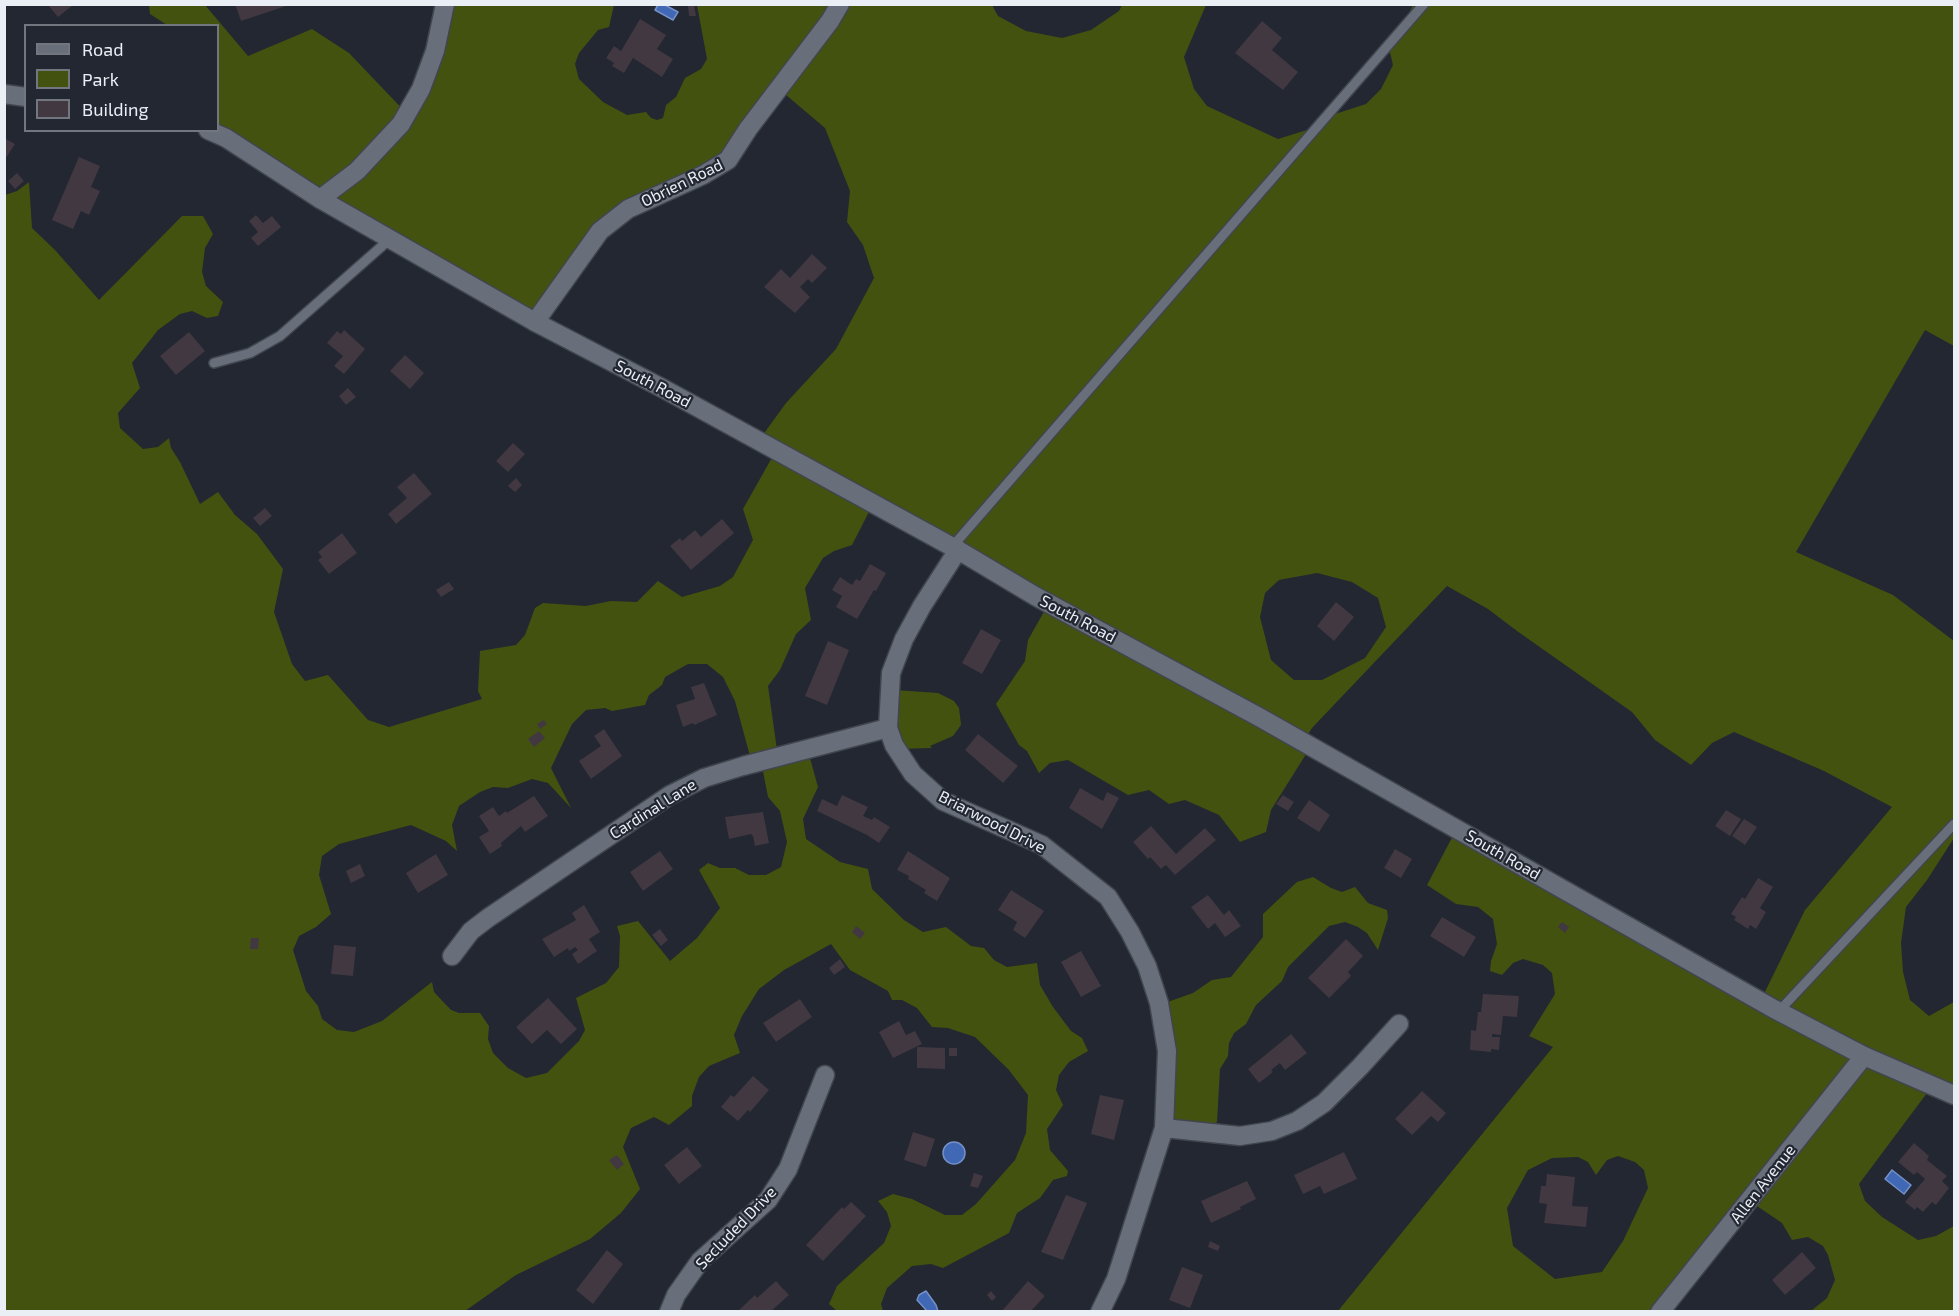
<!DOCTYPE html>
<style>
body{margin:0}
#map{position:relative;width:1959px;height:1316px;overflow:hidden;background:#222731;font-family:"Exo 2",sans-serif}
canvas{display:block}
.frame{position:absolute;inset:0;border:6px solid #eaeef5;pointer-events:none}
.legend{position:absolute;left:24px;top:24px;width:195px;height:108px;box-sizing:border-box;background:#222731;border:2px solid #72777f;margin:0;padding:8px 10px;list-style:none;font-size:18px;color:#eaeef5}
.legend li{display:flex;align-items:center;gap:12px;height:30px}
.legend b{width:30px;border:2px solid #72777f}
</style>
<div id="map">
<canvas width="1959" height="1316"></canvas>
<div class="frame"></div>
<ul class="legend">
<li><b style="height:8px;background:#686f7b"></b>Road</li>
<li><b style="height:16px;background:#43520f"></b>Park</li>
<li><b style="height:16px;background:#413841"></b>Building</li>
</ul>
</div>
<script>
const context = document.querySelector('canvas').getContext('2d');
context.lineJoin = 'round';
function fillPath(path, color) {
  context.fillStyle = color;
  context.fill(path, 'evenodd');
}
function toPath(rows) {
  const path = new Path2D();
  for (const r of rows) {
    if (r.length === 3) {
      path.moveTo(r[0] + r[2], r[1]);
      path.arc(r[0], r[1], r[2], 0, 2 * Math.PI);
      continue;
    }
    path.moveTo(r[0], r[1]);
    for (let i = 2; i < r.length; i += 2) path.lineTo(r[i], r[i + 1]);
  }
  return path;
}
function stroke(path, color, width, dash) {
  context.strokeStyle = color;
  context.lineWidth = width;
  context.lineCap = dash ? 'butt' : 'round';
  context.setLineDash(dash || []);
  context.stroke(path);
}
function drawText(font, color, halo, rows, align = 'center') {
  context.font = font + ' "Exo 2",sans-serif';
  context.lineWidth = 4.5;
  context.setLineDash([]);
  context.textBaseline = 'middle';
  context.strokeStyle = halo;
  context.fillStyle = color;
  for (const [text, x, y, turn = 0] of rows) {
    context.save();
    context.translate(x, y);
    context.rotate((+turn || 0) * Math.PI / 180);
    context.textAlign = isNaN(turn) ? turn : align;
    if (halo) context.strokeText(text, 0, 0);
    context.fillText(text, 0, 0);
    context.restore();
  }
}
fillPath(toPath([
 [149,5,205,5,248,56,312,29,349,53,412,119,451,5,614,5,609,27,598,30,579,53,575,64,579,79,603,102,627,115,646,112,651,118,657,120,663,118,666,105,676,97,685,78,701,69,707,59,697,5,992,5,998,16,1026,31,1062,38,1091,30,1119,11,1122,5,1206,5,1184,57,1194,89,1207,106,1278,139,1310,129,1325,113,1335,114,1366,104,1381,89,1393,65,1387,40,1405,21,1413,5,1954,5,1954,346,1925,330,1796,552,1893,595,1954,641,1954,838,1927,880,1906,907,1901,943,1903,972,1910,1000,1929,1016,1954,1002,1954,1098,1930,1089,1859,1184,1865,1201,1882,1217,1918,1240,1936,1236,1954,1226,1954,1311,1811,1311,1827,1298,1835,1280,1828,1255,1823,1246,1808,1237,1792,1240,1782,1223,1754,1204,1664,1311,1338,1311,1553,1047,1529,1036,1555,994,1552,973,1543,965,1523,959,1513,963,1502,975,1490,971,1491,961,1497,944,1493,919,1478,907,1456,904,1427,885,1456,830,1760,1002,1805,910,1892,807,1824,771,1734,732,1712,743,1691,765,1655,740,1632,712,1517,631,1488,609,1447,586,1312,728,1304,741,1308,751,1271,810,1266,832,1240,842,1219,815,1185,800,1169,804,1149,790,1128,795,1068,760,1050,763,1039,773,1027,751,1019,745,996,704,1025,661,1028,640,1046,608,871,508,852,545,834,551,823,558,805,588,811,620,796,634,780,670,768,686,777,750,808,751,818,787,803,819,806,839,840,862,868,869,872,889,904,920,923,932,946,927,971,946,984,948,994,960,1007,967,1037,963,1040,985,1053,1007,1071,1031,1082,1038,1088,1051,1069,1062,1059,1075,1056,1090,1063,1105,1047,1129,1050,1150,1068,1171,1067,1176,1053,1180,1040,1198,1017,1213,1009,1233,943,1268,931,1264,912,1266,887,1288,881,1304,883,1311,837,1311,829,1304,837,1286,884,1243,891,1226,887,1212,878,1201,893,1194,912,1199,945,1215,962,1215,976,1204,1015,1160,1026,1133,1028,1095,1009,1070,975,1037,948,1028,932,1027,917,1008,902,1000,892,1000,888,991,850,970,831,944,784,970,759,989,742,1016,734,1035,740,1053,709,1066,699,1077,692,1096,692,1106,669,1125,654,1117,631,1128,623,1147,640,1189,621,1213,590,1239,516,1275,465,1311,5,1312,5,195,17,191,29,182,32,228,55,250,99,300,182,216,203,216,213,234,205,248,202,272,206,286,223,302,218,316,207,318,192,311,180,314,158,330,132,363,140,388,118,413,120,428,143,449,158,447,169,438,171,448,180,462,200,504,218,492,235,515,257,534,283,569,274,612,292,664,305,681,328,675,368,720,389,727,482,699,478,691,480,651,516,645,525,635,535,608,543,603,586,606,611,601,637,602,658,581,682,597,720,586,733,577,753,540,743,509,774,454,757,443,786,403,836,349,874,278,863,245,847,222,850,191,825,128,779,89,750,128,709,167,625,203,538,323,218,130,218,26,167,25,150,14],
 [1317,573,1352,582,1378,598,1386,627,1365,658,1322,680,1294,680,1271,660,1260,617,1265,593,1279,580],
 [688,664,707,664,723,677,735,701,750,756,761,761,768,797,780,811,787,842,781,867,766,875,749,875,735,868,720,868,708,863,699,870,720,908,697,938,670,961,638,921,617,926,620,936,619,967,606,983,576,998,585,1030,579,1041,547,1073,526,1078,508,1068,493,1053,488,1039,489,1026,480,1013,459,1013,451,1010,434,992,432,982,382,1021,354,1032,337,1030,322,1019,318,1006,306,991,293,950,299,936,316,927,331,914,319,875,322,856,339,844,411,825,446,841,457,851,452,825,459,806,480,792,493,787,508,788,532,779,548,783,571,808,551,768,572,724,586,710,605,708,612,711,645,705,649,695,662,685,665,677],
 [1618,1156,1635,1162,1644,1170,1648,1188,1623,1241,1602,1272,1555,1279,1513,1246,1507,1208,1528,1170,1552,1158,1578,1157,1588,1162,1596,1175,1607,1160],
 [894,690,938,693,954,701,959,708,961,725,953,736,930,746,932,748,897,749],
 [1313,877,1331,888,1342,892,1355,887,1368,903,1387,910,1388,918,1378,950,1367,933,1358,927,1345,922,1329,926,1288,967,1282,981,1256,1005,1246,1024,1234,1033,1229,1043,1228,1056,1220,1069,1217,1122,1214,1124,1165,1119,1162,1004,1193,993,1212,980,1231,977,1263,937,1263,914,1297,882]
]), '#43520f');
const water = toPath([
 [658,5,665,5,678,12,673,20,655,10,658,5],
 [954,1153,11],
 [1892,1170,1911,1185,1904,1194,1885,1179,1892,1170],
 [926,1291,936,1305,938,1311,927,1311,917,1300,919,1295,926,1291]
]);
fillPath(water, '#4168b4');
stroke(water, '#7490c8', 1.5);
fillPath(toPath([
 [235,4,289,4,289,5,241,21],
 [48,5,73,5,58,17],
 [694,5,696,16,689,16,688,6],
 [640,19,666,35,657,49,673,59,662,77,633,58,624,73,612,66,614,63,606,58,614,46,621,51],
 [1262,21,1282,38,1272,50,1298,72,1283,90,1235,53],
 [4,138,15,144,4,161],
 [79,157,100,166,91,187,100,191,89,215,81,211,73,229,52,220],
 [17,173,24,181,15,189,8,181],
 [256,215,263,223,272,216,281,227,258,246,251,238,258,232,249,221],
 [812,254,827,268,812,283,808,279,800,287,810,297,795,313,764,287,781,269,790,278],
 [344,330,365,349,344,374,334,366,343,356,327,343,337,331,341,334],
 [189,332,205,351,176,375,160,356],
 [405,355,424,373,410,389,390,371],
 [348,388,356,397,346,405,339,396],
 [513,443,525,454,508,472,496,461],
 [414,473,432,494,396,524,388,514,407,498,397,487],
 [516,478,522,485,515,492,508,486],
 [265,508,272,516,260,526,253,518],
 [722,519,734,533,691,570,670,546,680,538,682,541,695,530,701,537],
 [342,533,357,553,329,574,318,560,322,557,318,552],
 [870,564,886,573,876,591,874,590,857,619,836,607,842,596,832,590,840,577,852,585,856,579,860,581],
 [449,582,454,589,441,597,436,590],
 [1336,602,1354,617,1334,641,1317,626],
 [981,629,1001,640,982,674,962,663],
 [828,641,849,650,827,705,805,696],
 [704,683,717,715,694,725,693,723,683,727,676,705,695,699,691,687],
 [544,720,547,724,540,729,537,724],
 [604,729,622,756,591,779,579,761,601,746,594,736],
 [539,731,545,738,534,747,528,739],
 [978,734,1018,766,1003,783,965,750],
 [1080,788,1103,801,1107,792,1119,798,1102,829,1069,808],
 [842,795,868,807,863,816,872,820,874,817,890,827,879,843,867,835,817,811,822,799,837,806],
 [1283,795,1294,802,1288,811,1276,804],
 [534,796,548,816,525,832,521,826,501,843,502,846,490,854,479,837,489,831,479,816,493,807,499,816,506,811,507,813],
 [1309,800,1330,815,1319,832,1297,818],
 [1726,810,1741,819,1730,836,1715,826],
 [763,812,769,843,755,846,753,836,751,834,729,839,725,817],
 [1744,819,1757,827,1745,845,1732,836],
 [1151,826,1176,854,1205,828,1216,840,1175,875,1166,865,1161,869,1150,857,1148,859,1133,842],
 [1395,849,1412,859,1401,878,1384,868],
 [660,851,673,869,643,891,630,872],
 [908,851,950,878,937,901,924,893,926,890,908,879,909,876,897,870],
 [436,854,448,875,418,893,406,873],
 [360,864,365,876,351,883,346,871],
 [1758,878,1773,887,1760,908,1766,912,1756,929,1750,925,1748,929,1734,920,1736,917,1731,914,1742,897,1745,899],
 [1011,890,1044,911,1025,938,1013,930,1017,922,998,910],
 [1208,895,1224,915,1229,910,1241,926,1225,937,1215,923,1208,929,1191,907],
 [584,905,600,932,589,939,597,951,578,964,572,954,578,950,575,947,569,951,568,948,554,957,542,939,576,920,572,913],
 [1442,917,1476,937,1464,957,1430,936],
 [1562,922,1569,927,1565,933,1558,927],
 [856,926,865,933,860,939,852,932],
 [660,929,668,940,661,946,652,935],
 [251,938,259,938,258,949,250,949],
 [1346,939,1363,956,1348,972,1351,976,1329,998,1308,978],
 [334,945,356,947,353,976,331,974],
 [1081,951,1101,986,1081,997,1061,962],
 [840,959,845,967,834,975,829,968],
 [1483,994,1519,996,1517,1017,1503,1016,1501,1035,1492,1034,1492,1037,1500,1037,1499,1050,1491,1049,1491,1052,1470,1050,1471,1030,1476,1031,1478,1012,1481,1012],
 [548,998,577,1029,561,1044,547,1030,532,1044,516,1027],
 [800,999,812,1017,776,1042,763,1023],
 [899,1021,906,1035,915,1031,922,1044,893,1058,879,1032],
 [1291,1034,1307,1053,1285,1070,1280,1063,1271,1070,1273,1072,1259,1083,1248,1069],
 [917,1047,945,1048,945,1069,917,1068],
 [949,1048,957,1048,957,1056,949,1056],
 [753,1076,769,1090,750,1112,748,1110,738,1121,721,1107,731,1095,734,1097],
 [1422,1091,1446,1113,1438,1122,1431,1116,1412,1135,1395,1119],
 [1100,1095,1124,1100,1114,1140,1091,1134],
 [913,1132,935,1139,926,1167,904,1160],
 [1914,1143,1929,1156,1927,1160,1947,1176,1942,1181,1949,1188,1936,1205,1932,1202,1923,1212,1917,1207,1915,1210,1905,1202,1925,1179,1917,1172,1914,1175,1898,1162],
 [687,1147,702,1166,679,1184,664,1165],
 [1344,1152,1357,1179,1324,1194,1320,1186,1303,1194,1294,1175],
 [617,1155,624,1164,617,1170,609,1160],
 [974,1173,983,1176,978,1188,970,1186],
 [1547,1174,1575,1177,1572,1206,1588,1207,1586,1227,1544,1223,1547,1204,1539,1203,1541,1186,1546,1186],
 [1247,1181,1256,1199,1240,1207,1241,1209,1211,1223,1201,1201],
 [1066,1195,1087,1203,1063,1260,1041,1252],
 [851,1202,866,1216,823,1261,806,1245,842,1207,844,1209],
 [1210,1241,1220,1246,1218,1251,1208,1247],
 [607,1250,623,1264,593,1304,576,1290],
 [1802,1252,1816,1268,1785,1295,1772,1280],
 [1182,1267,1203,1275,1190,1308,1169,1300],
 [776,1281,789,1295,770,1312,737,1312,755,1295,757,1298],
 [1028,1281,1045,1296,1030,1312,1001,1312],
 [991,1291,996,1297,992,1301,987,1295]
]), '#413841');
const service = toPath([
 [214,363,250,353,280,336,390,239],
 [952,547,1424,4],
 [1779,1011,1954,824]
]);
const minor = toPath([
 [320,199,357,171,401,124,421,89,435,51,445,4],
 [535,322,600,231,628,209,703,175,728,160,748,129,830,21,840,4],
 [958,550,922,606,904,639,891,673,888,728,894,745,913,774,943,801,1042,845,1108,897,1130,932,1147,966,1159,1003,1167,1051,1164,1128,1116,1279,1100,1312],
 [452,956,471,931,488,918,670,795,704,778,743,766,888,728],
 [1164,1128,1240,1136,1272,1131,1297,1121,1324,1103,1360,1067,1399,1024],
 [669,1312,676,1295,700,1261,768,1200,788,1169,825,1075],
 [1660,1312,1864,1056]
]);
const tertiary = toPath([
 [4,94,26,97],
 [208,130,226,138,320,199,535,322,664,389,958,550,1035,596,1259,717,1774,1009,1864,1056,1954,1095]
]);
stroke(service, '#41454e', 12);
stroke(minor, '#41454e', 21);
stroke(tertiary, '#41454e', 21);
stroke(service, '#686f7b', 9);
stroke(minor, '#686f7b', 18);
stroke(tertiary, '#686f7b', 18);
drawText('16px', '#eaeef5', '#222731', [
 ["Obrien Road",682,183,-26],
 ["South Road",653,384,28],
 ["South Road",1078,619,28],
 ["Cardinal Lane",653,809,-32],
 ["Briarwood Drive",992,822,27],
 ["South Road",1503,855,30],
 ["Allen Avenue",1763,1184,-52],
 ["Secluded Drive",736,1228,-46]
]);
</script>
